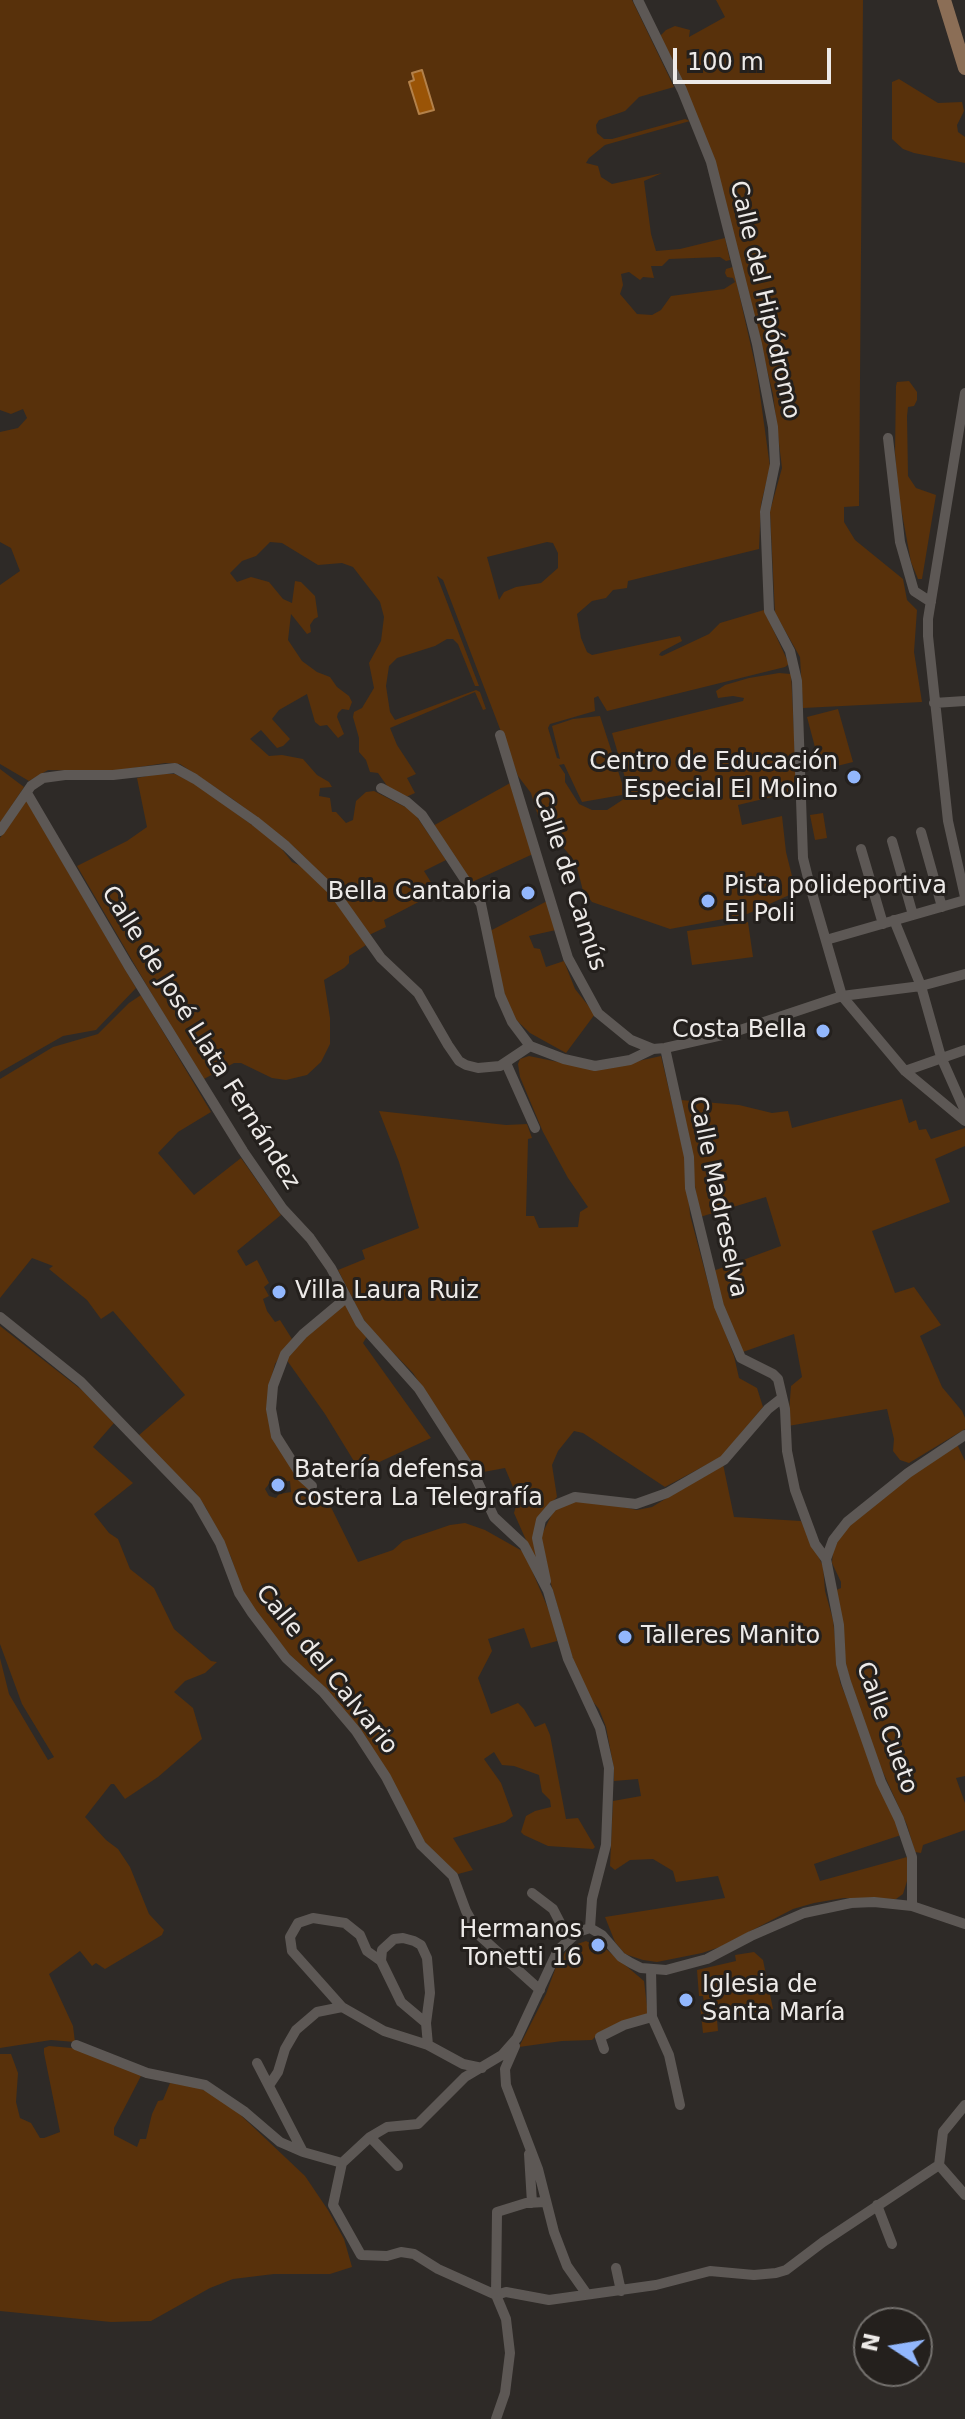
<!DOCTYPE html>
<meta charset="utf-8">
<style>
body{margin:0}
#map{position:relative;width:965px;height:2419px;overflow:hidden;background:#2e2a27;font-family:"DejaVu Sans",sans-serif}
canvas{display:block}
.north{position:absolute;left:853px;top:2307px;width:80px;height:80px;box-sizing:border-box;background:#24201d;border:2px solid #74716e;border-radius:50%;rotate:282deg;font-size:22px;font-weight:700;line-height:32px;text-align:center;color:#edeae8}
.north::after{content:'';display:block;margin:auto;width:28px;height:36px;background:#92b7fd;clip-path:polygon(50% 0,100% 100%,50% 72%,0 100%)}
.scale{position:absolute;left:673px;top:48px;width:158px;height:36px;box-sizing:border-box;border:4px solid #edeae8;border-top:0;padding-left:10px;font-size:24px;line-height:28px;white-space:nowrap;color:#edeae8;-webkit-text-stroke:6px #24201d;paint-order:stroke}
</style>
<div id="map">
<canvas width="965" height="2419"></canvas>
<div class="north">N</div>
<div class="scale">100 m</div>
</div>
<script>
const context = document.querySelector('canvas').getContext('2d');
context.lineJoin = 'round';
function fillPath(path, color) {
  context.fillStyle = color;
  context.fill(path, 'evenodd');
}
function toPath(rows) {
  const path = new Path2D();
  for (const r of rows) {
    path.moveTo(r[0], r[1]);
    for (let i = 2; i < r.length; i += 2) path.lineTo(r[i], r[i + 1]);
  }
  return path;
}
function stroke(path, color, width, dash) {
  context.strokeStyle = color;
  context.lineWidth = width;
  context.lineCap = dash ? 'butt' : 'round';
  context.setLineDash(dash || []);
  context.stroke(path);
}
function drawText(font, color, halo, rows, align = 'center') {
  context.font = font + ' "DejaVu Sans",sans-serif';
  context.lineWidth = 6;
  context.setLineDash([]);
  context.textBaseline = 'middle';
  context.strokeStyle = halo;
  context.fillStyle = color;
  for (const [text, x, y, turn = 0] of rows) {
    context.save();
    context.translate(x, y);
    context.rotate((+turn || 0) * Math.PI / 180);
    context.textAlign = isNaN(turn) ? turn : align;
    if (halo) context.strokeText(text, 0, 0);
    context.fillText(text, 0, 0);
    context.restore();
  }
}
fillPath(toPath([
 [0,0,632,0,674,87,639,97,625,111,599,120,596,125,597,133,604,139,612,139,685,119,690,121,605,145,589,158,586,163,598,166,601,177,612,184,662,173,644,181,651,234,656,251,680,249,725,238,730,260,726,261,720,257,669,259,662,266,651,266,654,278,643,277,640,280,629,272,621,274,623,285,620,294,637,314,652,315,661,310,671,296,724,289,735,282,733,278,727,277,725,273,726,269,733,267,757,373,770,467,761,504,759,549,628,581,627,588,613,590,606,598,592,601,577,614,581,638,587,652,592,655,680,636,682,641,661,652,659,655,662,656,709,634,720,623,764,610,789,664,785,667,607,711,598,696,594,698,595,711,550,724,548,728,557,758,560,759,552,726,573,719,600,716,622,783,622,795,582,802,564,764,559,765,565,774,565,782,579,804,592,810,607,810,630,795,612,733,743,701,744,698,733,696,718,698,716,691,725,685,749,678,779,673,791,674,797,791,738,805,742,825,782,816,786,852,796,892,745,915,670,929,592,902,583,891,576,863,538,816,531,793,518,776,443,580,437,576,479,686,475,686,458,644,453,639,447,639,435,646,397,658,389,666,386,686,390,712,395,720,476,690,480,692,486,709,483,710,475,692,390,728,397,745,416,774,407,778,415,793,406,797,390,790,378,773,370,772,366,760,359,752,359,738,353,717,354,712,362,708,374,688,369,663,381,641,384,617,380,602,353,567,342,563,318,565,282,543,270,542,256,556,242,561,230,573,237,582,251,577,269,582,283,599,292,603,295,581,301,582,315,596,318,617,314,619,310,625,311,632,307,634,291,614,288,640,302,661,317,672,330,677,337,687,349,696,352,702,349,710,342,709,338,713,337,717,344,734,338,738,327,725,320,726,315,722,307,694,279,710,272,719,290,739,283,746,277,748,261,730,250,739,269,756,282,755,303,759,317,775,329,782,332,787,320,788,319,796,330,798,332,812,336,812,346,823,353,820,356,801,366,792,374,791,413,811,446,860,424,871,434,887,429,891,433,897,428,897,384,920,386,927,369,935,339,893,294,847,234,800,180,764,165,763,114,771,48,770,29,781,0,764,0,585,20,571,11,548,0,542,0,432,18,428,27,418,23,409,11,414,0,410],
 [547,542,553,543,558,553,558,568,541,583,516,587,504,592,499,600,487,557],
 [716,0,863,0,859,506,844,507,844,522,855,540,903,579,907,600,917,610,914,652,922,702,803,708,800,657,775,613,770,511,782,468,773,394,729,216,660,36,666,30,675,26,690,30,689,37,725,17],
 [899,79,938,103,962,102,964,111,957,125,958,132,965,137,965,163,914,153,903,149,892,139,892,82],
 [909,381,917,392,917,400,914,406,908,407,907,416,908,476,916,488,936,495,922,579,918,579,911,562,898,492,895,452,896,386,897,382],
 [838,709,853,762,821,770,807,717],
 [0,769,24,787,0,823],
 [157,774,175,774,197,785,277,843,292,862,303,867,331,894,366,945,349,956,349,963,344,968,324,980,330,1018,330,1044,321,1062,307,1075,286,1080,272,1078,241,1063,234,1063,202,1080,77,866,127,841,147,827,137,778],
 [512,782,533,854,472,882,431,827],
 [26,800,136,988,96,1030,63,1036,0,1072,0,838],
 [823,813,827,838,815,840,810,815],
 [549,900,556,930,529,936,534,948,540,949,546,967,564,961,575,989,595,1014,566,1053,530,1033,512,1016,505,997,490,931],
 [748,922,753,957,692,965,687,931],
 [141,995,211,1112,178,1132,158,1153,194,1195,241,1158,281,1215,237,1251,246,1266,257,1260,269,1283,264,1287,269,1296,263,1299,267,1311,275,1322,280,1320,292,1339,275,1364,270,1383,269,1417,307,1488,323,1492,327,1499,358,1562,393,1550,403,1541,450,1525,465,1523,485,1530,524,1552,553,1620,557,1641,531,1648,524,1628,488,1639,492,1651,478,1678,491,1714,518,1703,524,1709,535,1727,545,1723,550,1735,566,1819,578,1818,595,1847,593,1849,548,1846,524,1835,521,1832,526,1816,535,1811,551,1807,550,1800,542,1792,539,1775,514,1766,502,1765,494,1752,484,1759,501,1783,513,1816,505,1822,453,1838,473,1870,458,1874,442,1860,420,1837,346,1714,320,1683,289,1654,257,1615,240,1586,231,1557,206,1508,194,1491,162,1463,138,1436,185,1395,113,1311,101,1319,87,1300,49,1269,53,1266,32,1258,0,1298,0,1079,53,1047,98,1034,129,1003],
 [273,1479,277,1482,290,1481,291,1492,279,1494,276,1498,269,1496,265,1489],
 [529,1056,597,1070,661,1056,685,1158,690,1215,712,1298,734,1356,739,1378,757,1388,763,1407,721,1457,665,1487,583,1433,574,1431,558,1451,552,1465,557,1497,539,1516,538,1567,514,1513,518,1499,505,1468,478,1473,413,1373,372,1331,362,1317,338,1270,365,1259,362,1250,419,1228,399,1162,379,1111,506,1125,527,1124,532,1138,528,1139,526,1216,534,1216,539,1228,578,1227,580,1212,588,1207,568,1178,543,1132,520,1077,518,1064,520,1059],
 [902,1099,909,1123,916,1120,919,1130,926,1129,931,1139,965,1128,965,1146,935,1159,950,1202,872,1231,895,1293,914,1287,941,1325,920,1336,942,1387,962,1411,965,1418,965,1429,909,1463,900,1460,893,1451,894,1439,887,1409,788,1426,791,1386,802,1377,794,1334,740,1353,733,1337,713,1271,781,1246,766,1197,700,1217,681,1100,739,1105,772,1113,788,1111,792,1128],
 [345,1304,367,1336,363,1343,431,1438,360,1471,325,1414,286,1359,292,1349],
 [0,1326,83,1391,114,1423,93,1447,133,1483,94,1514,109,1533,118,1539,130,1569,154,1588,174,1629,211,1661,217,1662,205,1673,185,1681,174,1692,193,1708,202,1739,158,1777,125,1799,114,1784,111,1784,85,1817,106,1840,118,1849,130,1867,149,1914,164,1930,162,1935,105,1969,96,1963,92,1966,80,1951,49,1974,73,2026,75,2042,51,2040,0,2048,0,1658,9,1694,48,1760,54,1757,22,1704,0,1644],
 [957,1444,965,1461,965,1776,956,1778,965,1803,965,1830,923,1845,921,1853,915,1852,907,1825,867,1737,847,1669,834,1591,841,1588,841,1582,832,1563,833,1552,842,1531,913,1474],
 [723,1464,734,1517,801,1521,823,1566,825,1591,833,1620,840,1682,901,1835,814,1864,820,1881,907,1857,907,1881,903,1894,896,1899,843,1898,814,1903,793,1909,720,1947,702,1953,657,1962,643,1960,625,1954,615,1942,605,1917,725,1898,718,1876,676,1882,673,1871,653,1859,630,1860,615,1870,610,1866,613,1801,641,1796,638,1779,614,1781,614,1769,606,1727,599,1709,589,1697,575,1666,551,1584,541,1536,553,1512,567,1503,585,1499,637,1510,652,1507],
 [586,1941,598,1947,600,1944,644,1981,648,2014,600,2032,592,2040,562,2041,519,2047,546,1994,557,1964,569,1947],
 [754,1952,763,1960,773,2009,717,2020,718,2031,703,2033,700,2005,704,2004,703,1996,699,1996,697,1970,736,1961,735,1955],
 [49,2046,83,2049,142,2074,114,2128,114,2135,137,2147,140,2139,146,2139,152,2114,158,2101,163,2100,170,2083,192,2086,209,2092,230,2105,305,2176,328,2210,344,2239,352,2267,330,2274,274,2274,233,2279,210,2288,151,2321,111,2322,0,2311,0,2054,11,2054,18,2073,16,2102,20,2118,31,2123,40,2138,44,2138,60,2132,44,2053,44,2048]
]), '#58310b');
const water = toPath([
 [422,70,434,110,419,114,409,82,414,80,412,73,422,70]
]);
fillPath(water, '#9a5406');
stroke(water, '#b3814a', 2);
stroke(toPath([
 [638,0,682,90,711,162,757,344,773,427,775,464,765,512,769,611,790,651,797,681,803,858,810,886,842,996,905,1071,965,1121],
 [965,393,928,619,928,636,948,821,965,897],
 [888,438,900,542,914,591,931,602],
 [934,703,965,701],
 [500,735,568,958,598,1013,631,1040,653,1049,665,1048,731,1033,842,996,921,986,965,974],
 [381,788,407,802,422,815,481,904,500,995,512,1022,530,1046],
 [27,793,128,965,243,1151,283,1209,310,1238,331,1268,360,1323,419,1389,476,1478,494,1517,524,1545,548,1591,568,1659,600,1728,609,1768,606,1845,592,1899,590,1928],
 [0,831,31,786,43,778,65,775,113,775,175,768,195,779,255,821,286,846,334,892,381,958,418,993,448,1045,459,1061,466,1065,478,1068,500,1066,530,1046,564,1059,595,1066,630,1060,653,1049],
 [921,832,942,907],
 [892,841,913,915],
 [861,849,883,924],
 [894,920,921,986,941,1057,965,1111],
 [826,940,965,900],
 [665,1048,689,1157,690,1188,719,1306,741,1358,773,1374,778,1379,785,1409,787,1451,795,1490,815,1544,826,1559],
 [506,1063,535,1128],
 [905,1071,965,1050],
 [0,1317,81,1382,196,1501,220,1543,239,1593,252,1613,286,1658,323,1692,356,1731,386,1777,421,1845,453,1876,466,1911,480,1936,540,1990],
 [312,1486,302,1477,276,1436,271,1409,273,1386,285,1354,303,1334,346,1298],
 [546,1581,537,1538,541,1520,553,1506,575,1497,636,1504,667,1493,724,1460,768,1409,782,1398],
 [532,1893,553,1909,568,1938],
 [912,1906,912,1857,899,1819,881,1782,846,1682,841,1664,839,1625,826,1559,833,1540,847,1522,908,1473,965,1435],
 [965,1924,912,1906,874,1902,851,1903,804,1913,751,1936,707,1959,666,1970,641,1968,631,1963,621,1957,602,1935,590,1928,578,1932,558,1950,517,2038,502,2055,465,2077,418,2124,387,2127,370,2137,342,2163,333,2205,361,2255,387,2256,401,2252,414,2254,438,2269,496,2295,506,2292,549,2300,656,2285,710,2271,754,2275,776,2273,786,2270,823,2242,939,2165,943,2132,965,2105],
 [342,2007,292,1951,290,1937,298,1923,313,1918,345,1923,360,1935,367,1951,381,1961],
 [652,2017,669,2055,680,2105],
 [426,2023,401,2002,381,1961,382,1950,394,1939,403,1938,414,1941,421,1945,427,1958,430,1993,426,2023,428,2045],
 [76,2045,147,2073,205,2085,245,2112,280,2142,303,2152],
 [515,2046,505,2069,506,2085,538,2169,554,2232,567,2266,586,2293],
 [604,2049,600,2037,624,2025,652,2017,651,1969],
 [257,2063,303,2152,342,2163],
 [270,2084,278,2072,285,2049,296,2030,317,2012,342,2007,384,2031,428,2045,463,2064,482,2068],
 [370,2137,398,2166],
 [529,2154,532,2203],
 [939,2165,965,2195],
 [877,2205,892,2244],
 [616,2268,621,2291],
 [496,2419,505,2393,510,2353,506,2319,496,2295,497,2212,526,2203,545,2202]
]), '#5d5855', 10);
stroke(toPath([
 [944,0,965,68]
]), '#8b6e56', 14);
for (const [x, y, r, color] of [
 [854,777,8,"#92b7fd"],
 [528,893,8,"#92b7fd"],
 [708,901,8,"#92b7fd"],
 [823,1031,8,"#92b7fd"],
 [279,1292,8,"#92b7fd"],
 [278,1485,8,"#92b7fd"],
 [625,1637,8,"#92b7fd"],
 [598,1945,8,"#92b7fd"],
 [686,2000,8,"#92b7fd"]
]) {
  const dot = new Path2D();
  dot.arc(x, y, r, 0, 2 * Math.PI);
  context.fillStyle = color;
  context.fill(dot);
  stroke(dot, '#24201d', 3);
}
drawText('24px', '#edeae8', '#24201d', [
 ["Calle del Hipódromo",764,300,77],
 ["Calle de Camús",569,881,72],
 ["Calle de José Llata Fernández",200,1038,58],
 ["Calle Madreselva",717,1197,78],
 ["Calle del Calvario",326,1670,51],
 ["Calle Cueto",886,1728,70]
]);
drawText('24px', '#edeae8', '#24201d', [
 ["Centro de Educación",838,763,"right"],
 ["Especial El Molino",838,791,"right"],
 ["Pista polideportiva",724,887],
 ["El Poli",724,915],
 ["Bella Cantabria",512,893,"right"],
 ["Costa Bella",807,1031,"right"],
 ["Villa Laura Ruiz",295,1292],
 ["Batería defensa",294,1471],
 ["costera La Telegrafía",294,1499],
 ["Talleres Manito",641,1637],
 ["Hermanos",582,1931,"right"],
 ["Tonetti 16",582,1959,"right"],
 ["Iglesia de",702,1986],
 ["Santa María",702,2014]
], 'left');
</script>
